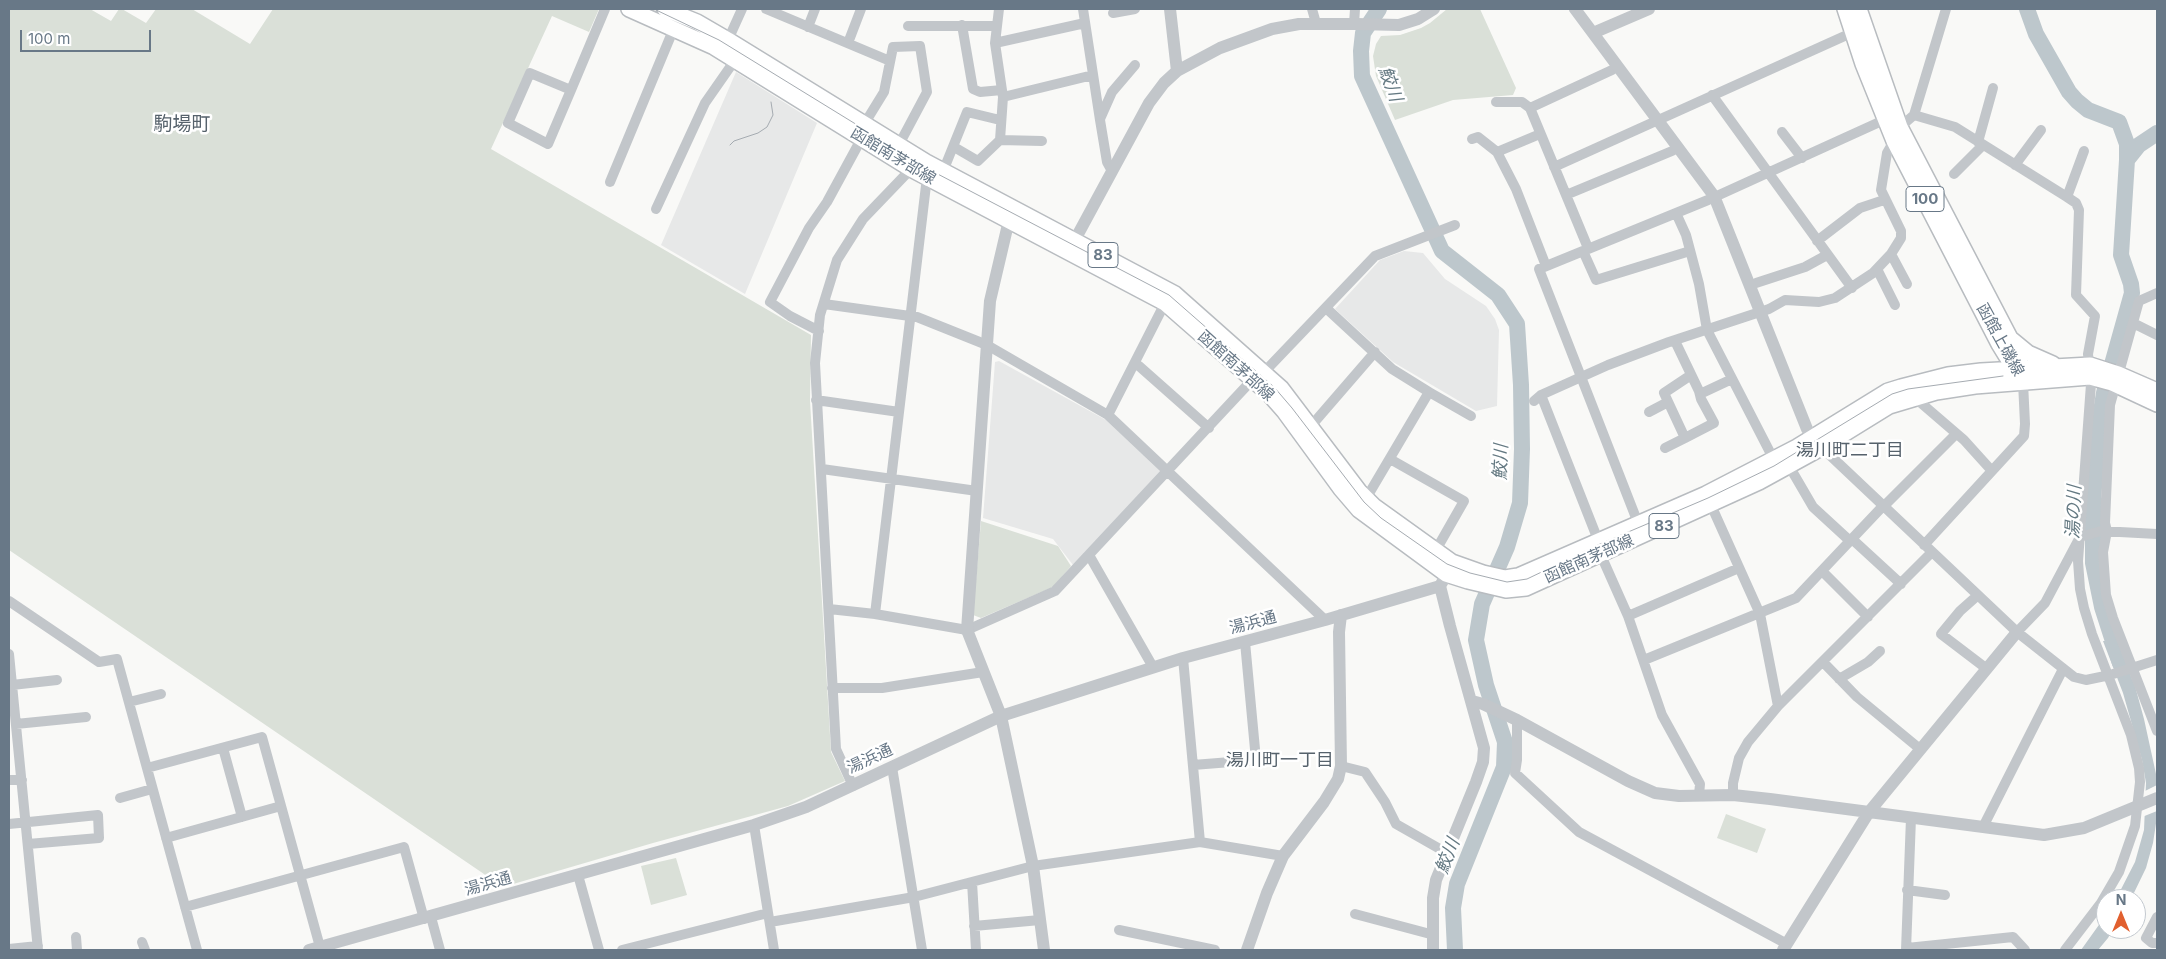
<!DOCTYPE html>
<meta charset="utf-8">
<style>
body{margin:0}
#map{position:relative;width:2166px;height:959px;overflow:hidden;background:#f9f9f7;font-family:Inter,sans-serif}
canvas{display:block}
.frame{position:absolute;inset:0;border:10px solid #687887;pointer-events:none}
.north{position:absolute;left:2096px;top:889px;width:50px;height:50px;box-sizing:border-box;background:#fff;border:1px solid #c3c9cf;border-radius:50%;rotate:0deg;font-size:14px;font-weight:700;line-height:20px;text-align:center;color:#687887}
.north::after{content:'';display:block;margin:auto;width:18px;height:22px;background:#e1602f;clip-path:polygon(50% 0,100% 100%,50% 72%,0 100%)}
.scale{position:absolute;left:20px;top:30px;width:131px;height:22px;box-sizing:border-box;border:2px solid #687887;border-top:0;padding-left:6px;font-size:15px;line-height:18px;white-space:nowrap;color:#687887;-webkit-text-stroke:4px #fff;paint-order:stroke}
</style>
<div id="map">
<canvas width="2166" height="959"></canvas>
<div class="frame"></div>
<div class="north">N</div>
<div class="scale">100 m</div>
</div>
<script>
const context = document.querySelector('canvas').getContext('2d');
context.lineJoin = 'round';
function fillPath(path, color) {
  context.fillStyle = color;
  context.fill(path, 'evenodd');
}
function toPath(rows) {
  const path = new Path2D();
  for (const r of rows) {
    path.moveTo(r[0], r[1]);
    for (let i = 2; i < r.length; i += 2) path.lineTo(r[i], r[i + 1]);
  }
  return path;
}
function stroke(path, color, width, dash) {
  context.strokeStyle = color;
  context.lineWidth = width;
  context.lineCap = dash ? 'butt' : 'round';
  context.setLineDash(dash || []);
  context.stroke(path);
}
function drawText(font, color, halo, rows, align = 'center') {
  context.font = font + ' Inter,"Noto Sans JP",sans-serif';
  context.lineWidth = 5;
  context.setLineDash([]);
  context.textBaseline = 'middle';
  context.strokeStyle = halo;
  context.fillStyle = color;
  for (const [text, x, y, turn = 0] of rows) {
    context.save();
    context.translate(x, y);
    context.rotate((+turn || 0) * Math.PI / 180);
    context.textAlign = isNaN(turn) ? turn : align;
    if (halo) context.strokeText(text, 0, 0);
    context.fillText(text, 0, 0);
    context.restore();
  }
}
fillPath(toPath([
 [736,72,817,123,745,294,661,245],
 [1404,251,1423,253,1445,279,1486,306,1495,319,1499,330,1497,406,1476,411,1393,362,1335,309,1380,260],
 [999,361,1106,420,1161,472,1073,565,1053,539,983,518,995,362]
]), '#e7e8e8');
fillPath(toPath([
 [9,9,90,9,111,21,119,9,122,9,146,23,156,9,192,9,250,44,273,9,599,9,589,32,552,16,491,149,811,335,810,401,831,752,845,781,788,806,653,843,503,887,9,550],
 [1447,9,1480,9,1516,88,1513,95,1453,100,1395,120,1376,76,1373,56,1376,44,1381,36,1400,35,1421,28,1430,23],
 [981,521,1058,546,1071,566,1053,587,981,618,973,615],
 [1726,814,1766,829,1757,853,1717,838],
 [676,858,687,895,651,905,641,866]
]), '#dae0d8');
fillPath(toPath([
 [2103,641,2116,641,2135,686,2144,719,2156,774,2157,817,2153,843,2146,868,2131,899,2116,899,2135,862,2144,830,2146,783,2142,760,2123,693],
 [2106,915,2106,929,2113,929,2108,938,2098,950,2081,950]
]), '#bdc7cc');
fillPath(toPath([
 [2157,785,2157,811,2142,817,2143,792]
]), '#f9f9f7');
stroke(toPath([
 [1379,9,1363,33,1361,51,1362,76,1442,251,1498,295,1517,324,1521,385,1522,449,1520,503,1507,547,1482,604,1476,640,1486,685,1505,742,1504,767,1457,884,1453,908,1455,950],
 [2027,9,2036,34,2069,92,2077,101,2088,110,2119,122,2127,144,2127,160],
 [2120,663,2102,607,2093,563,2093,502,2098,430,2104,393,2132,293,2131,284,2121,255,2127,160,2139,145,2157,133]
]), '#bdc7cc', 16);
const primary = toPath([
 [629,9,714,47,911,169,1165,303,1269,394,1284,411,1341,489,1359,510,1446,574,1468,581,1506,590,1526,588,1759,482,1821,448,1889,406,1936,392,1975,386,2090,377,2112,383,2157,404],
 [665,9,697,22,728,40,926,162,1175,294,1281,388,1359,491,1374,506,1452,562,1483,573,1505,578,1518,576,1706,494,1797,447,1888,391,1901,387,1948,375,1981,371,2090,365,2118,374,2157,391],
 [1845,9,1863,64,1894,141,1999,344,2018,375],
 [1859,9,1900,127,2010,338,2021,366],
 [2011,339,2028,353,2053,364]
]);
stroke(primary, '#b8bcc0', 18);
stroke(toPath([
 [766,9,890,61],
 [1083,9,1100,120,1107,162,1112,171],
 [1312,9,1316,23],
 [1355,9,1354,24,1356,24],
 [1113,13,1135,9],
 [962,25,973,89,980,92,1002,90],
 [908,26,997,26],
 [808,27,815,9],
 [728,40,742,9],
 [848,43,861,9],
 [995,43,1085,23],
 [571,90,530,73,508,123,548,144,571,90,605,9],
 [1712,95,1852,288],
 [1003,97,1093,75],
 [1496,102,1522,102,1530,108,1588,248],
 [1530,108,1612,70],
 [1914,115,1955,127,2067,197,2084,151],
 [868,118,884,92,893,47,920,46,927,92,902,139],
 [1100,119,1112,92,1135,65],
 [1900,127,1914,115,1946,9],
 [1782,132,1802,158],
 [1472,139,1478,137,1497,152,1516,189,1546,266],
 [1000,140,1042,141],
 [1978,142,1993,88],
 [954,147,978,161,1000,140,1003,97,995,43,999,9],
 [1497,152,1540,134],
 [946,164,967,112,1000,120],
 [2015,165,2041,130],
 [1554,167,1858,30],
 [1954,174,1983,145],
 [610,182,674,28],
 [1566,195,1672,151],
 [656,209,705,103,735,60],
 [1676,213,1686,235,1699,284,1707,330,1774,460],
 [1817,241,1860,208,1884,200],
 [1583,251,1596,280,1690,251],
 [1891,254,1907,284],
 [1877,269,1895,305],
 [1756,283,1805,267,1827,255],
 [2157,293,2139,301,2110,405,2105,523,2107,531,2103,552,2106,595,2113,618,2157,731],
 [824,304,917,317,987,345,1108,415,1325,620],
 [1326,308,1392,369,1429,392,1364,502],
 [2133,323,2157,335],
 [819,331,790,316,770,302,809,228,827,202,858,145],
 [1675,341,1699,391,1701,399,1714,423,1685,438,1664,393,1691,375],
 [1139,366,1209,428],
 [1429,392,1471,416],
 [1700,394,1732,379],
 [1541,395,1598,540],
 [1918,397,1921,403,1964,440,1992,471],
 [816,400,899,412],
 [1534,401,1541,395,1608,365,1669,342,1769,309,1785,300,1819,302,1835,298,1873,273,1891,254,1901,238,1901,231,1881,190,1887,153,1894,141],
 [1649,412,1668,402],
 [1108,415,1165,303],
 [1311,426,1375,352],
 [1817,443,2017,632,2074,677,2086,680,2110,675,2157,660],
 [1665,448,1685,438],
 [1390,459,1464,501,1436,550],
 [822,469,977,491],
 [1792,471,1813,507,1850,541],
 [1887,503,1956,434],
 [1711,505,1760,614,1778,706],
 [1638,523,1539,269,1708,200,1884,120],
 [1852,539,1901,584],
 [1924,545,2024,436,2025,424,2023,382],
 [1600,553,1628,616,1662,715,1700,784,1699,795],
 [1089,555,1153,667],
 [1822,571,1868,617],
 [1978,595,1960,611,1941,634,1987,669],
 [9,601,99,662,117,659,197,950],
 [829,609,875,614,967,630,1055,591,1253,379,1269,367,1375,256,1455,225],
 [875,614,927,177,930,174],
 [1628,616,1739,568],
 [2017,632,2045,603,2080,537,2101,531,2157,534],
 [9,654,38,950],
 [1183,658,1200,842],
 [1644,660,1796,598,1883,506],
 [1823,662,1857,697,1920,749],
 [1839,679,1868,662,1880,651],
 [12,685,57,680],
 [832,688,882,688,983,672],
 [129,702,161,694],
 [1517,720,1517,760,1515,773,1579,832,1787,944],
 [16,724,86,717],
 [223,748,242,817],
 [1193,765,1256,760,1245,642],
 [1341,766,1365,772,1385,802,1396,824,1447,853],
 [892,767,922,950],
 [147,768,262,737,320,947],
 [9,780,22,780],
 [853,786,836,749,815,363,820,315,837,260,863,219,911,169],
 [1733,795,1733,783,1739,758,1748,742,1778,706,1932,552],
 [120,798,152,789],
 [9,824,98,815,99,838,28,844],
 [754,825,774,950],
 [1983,827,2063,669],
 [166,838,281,806],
 [578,875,599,950],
 [972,882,976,950],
 [1907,890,1945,895],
 [185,907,404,847,424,919],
 [1355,914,1434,935],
 [431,917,440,950],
 [2157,917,2146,938,2152,943,2157,943],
 [770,922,914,897,1033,866,1200,842,1283,856],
 [974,926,1040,920],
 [1119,930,1215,950],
 [76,937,77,950],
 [142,942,145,950],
 [1907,948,2013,937,2025,950],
 [9,949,38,946],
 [622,950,768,913],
 [1906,950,1911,818],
 [2065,950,2101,903,2119,872,2135,826,2140,782,2139,768,2131,735,2092,634,2084,608,2080,589,2078,561,2091,384,2088,354,2095,316,2076,295,2079,210,2076,203,2067,197]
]), '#c2c6ca', 10);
stroke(toPath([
 [1170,9,1177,71],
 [1575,9,1714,196,1807,429,1813,438],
 [1356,24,1399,25,1418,19,1434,9],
 [1593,33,1649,9],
 [1014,212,1009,220,990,301,967,630,1001,716,1033,866,1044,950],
 [1070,249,1149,103,1164,83,1177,71,1220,48,1272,29,1299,24,1354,24],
 [1472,701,1483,704,1517,720,1628,781,1655,793,1679,796,1733,795,1770,799,2044,835,2084,828,2157,798],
 [309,950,754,825,806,807,1001,716,1183,658,1325,620,1440,586],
 [1247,950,1267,893,1283,856,1324,802,1338,779,1341,766,1339,632,1341,615],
 [1433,950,1433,898,1436,880,1476,782,1483,762,1484,748,1450,626,1440,586,1444,579],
 [1783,950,1869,812,2017,632]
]), '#c2c6ca', 12);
stroke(primary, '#fff', 15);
stroke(toPath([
 [654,9,719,40,932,171,1169,295,1274,387,1292,408,1364,502,1381,518,1447,564,1470,573,1507,582,1527,579,1600,544,1708,498,1774,466,1892,394,1908,389,2003,376],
 [730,145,734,141,758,133,767,127,773,115,771,102]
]), '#a5abb1', 1);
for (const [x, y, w] of [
 [1925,199,38],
 [1103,255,30],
 [1664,526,30]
]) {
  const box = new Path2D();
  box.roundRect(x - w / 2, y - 12.5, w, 25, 4);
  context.fillStyle = '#fff';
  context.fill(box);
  stroke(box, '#687887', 1);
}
drawText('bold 15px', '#687887', null, [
 ["100",1925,199],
 ["83",1103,255],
 ["83",1664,526]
]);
drawText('16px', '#687887', '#fff', [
 ["函館南茅部線",893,156,31],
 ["函館上磯線",2000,340,61],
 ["函館南茅部線",1236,366,42],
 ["函館南茅部線",1589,559,-24],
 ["湯浜通",1253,623,-15],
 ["湯浜通",870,759,-25],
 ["湯浜通",488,884,-16]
]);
drawText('italic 18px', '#647982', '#fff', [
 ["鮫川",1390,84,70],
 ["鮫川",1501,462,-88],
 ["湯の川",2074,512,-88],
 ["鮫川",1448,856,-69]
]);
drawText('18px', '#56626c', '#fff', [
 ["湯川町二丁目",1850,451],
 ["湯川町一丁目",1280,761]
]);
drawText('19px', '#56626c', '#fff', [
 ["駒場町",182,124]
]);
</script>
